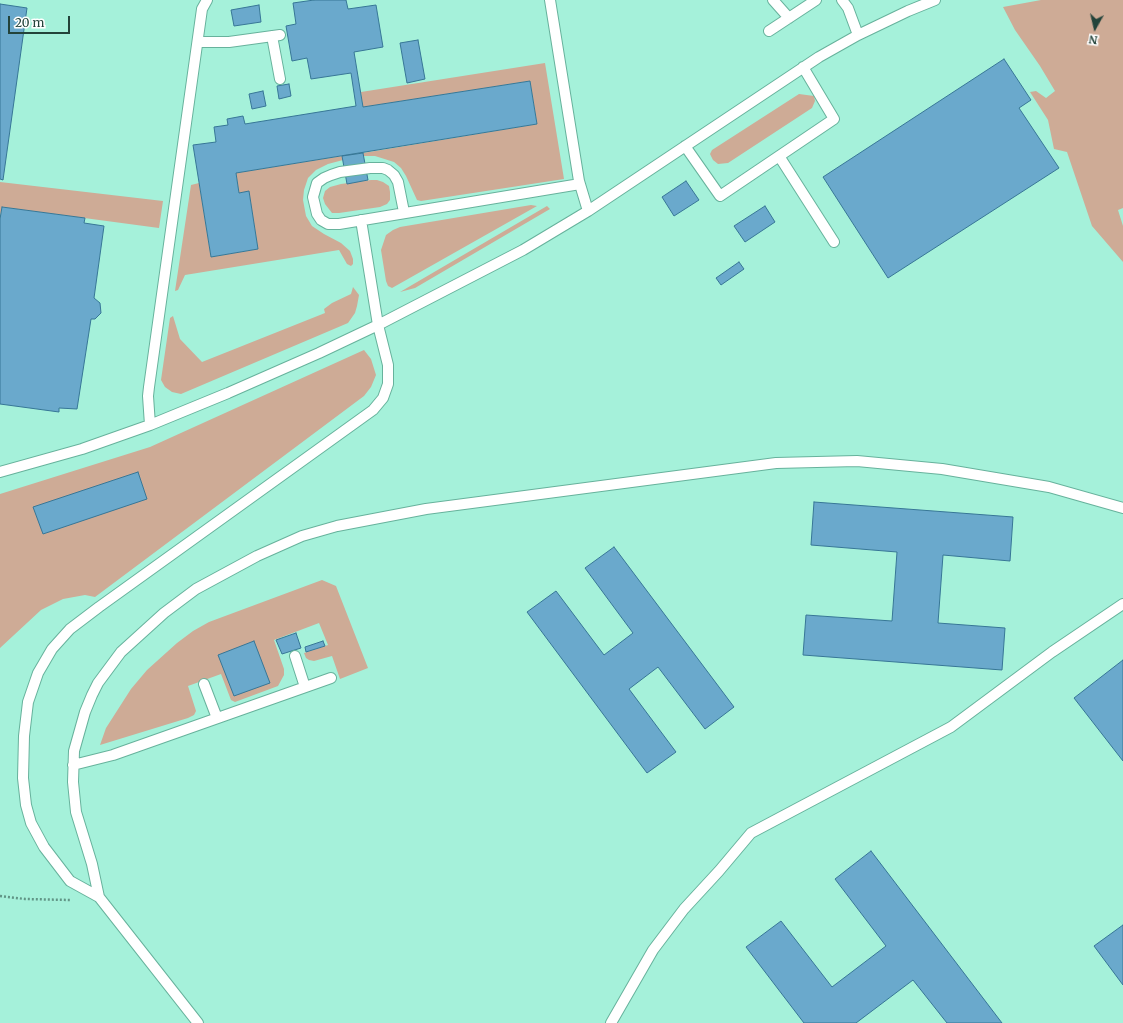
<!DOCTYPE html>
<style>
body{margin:0}
#map{position:relative;width:1123px;height:1023px;overflow:hidden;background:#a5f1da;font-family:Merriweather,serif}
canvas{display:block}
.north{position:absolute;left:1075px;top:8px;width:40px;height:40px;-webkit-text-stroke:3px #fff;paint-order:stroke;rotate:188deg;font-size:11px;font-weight:700;line-height:16px;text-align:center;color:#23433a}
.north::after{content:'';display:block;margin:auto;width:14px;height:18px;background:#23433a;clip-path:polygon(50% 0,100% 100%,50% 72%,0 100%)}
.scale{position:absolute;left:8px;top:16px;width:62px;height:18px;box-sizing:border-box;border:2px solid #23433a;border-top:0;padding-left:5px;font-size:12px;line-height:14px;white-space:nowrap;color:#23433a;-webkit-text-stroke:3px #fff;paint-order:stroke}
</style>
<div id="map">
<canvas width="1123" height="1023"></canvas>
<div class="north">N</div>
<div class="scale">20 m</div>
</div>
<script>
const context = document.querySelector('canvas').getContext('2d');
context.lineJoin = 'round';
function fillPath(path, color) {
  context.fillStyle = color;
  context.fill(path, 'evenodd');
}
function toPath(rows) {
  const path = new Path2D();
  for (const r of rows) {
    path.moveTo(r[0], r[1]);
    for (let i = 2; i < r.length; i += 2) path.lineTo(r[i], r[i + 1]);
  }
  return path;
}
function stroke(path, color, width, dash) {
  context.strokeStyle = color;
  context.lineWidth = width;
  context.lineCap = dash ? 'butt' : 'round';
  context.setLineDash(dash || []);
  context.stroke(path);
}
fillPath(toPath([
 [1041,0,1123,0,1123,208,1118,210,1123,226,1123,262,1092,226,1067,152,1054,149,1048,120,1030,92,1036,91,1046,98,1055,91,1040,66,1015,30,1003,7],
 [545,63,564,179,421,201,417,200,406,176,401,168,394,162,375,156,364,156,363,153,537,124,530,81,363,107,361,92],
 [799,94,814,96,815,101,812,108,728,163,718,164,713,160,710,154,712,150],
 [342,156,343,160,328,164,316,170,308,178,304,190,303,200,306,216,312,226,324,234,341,243,350,251,353,259,353,264,351,266,347,264,339,250,185,275,178,290,175,291,191,185,199,183,211,257,258,249,249,192,239,193,236,173],
 [371,180,377,180,383,182,389,186,390,192,390,200,387,204,380,207,339,213,332,213,325,204,323,198,325,191,330,187,341,184],
 [0,182,163,201,159,228,2,207,0,217],
 [531,205,537,206,392,288,388,286,386,281,381,250,386,235,393,230,400,227],
 [547,206,550,209,415,288,400,292],
 [353,287,359,295,357,306,355,313,348,323,181,394,172,392,165,387,161,380,170,318,173,316,180,339,202,362,325,313,324,309,332,303,351,294],
 [364,350,371,359,376,375,371,387,364,396,95,597,85,595,63,599,41,610,0,648,0,494,150,447],
 [322,580,336,586,368,668,340,679,332,656,314,661,309,660,306,658,304,653,328,645,319,623,274,640,284,669,284,675,278,686,235,702,231,700,221,674,188,686,196,711,194,715,188,718,100,745,106,728,131,689,147,670,177,643,193,631,209,622]
]), '#ceab96');
const building = toPath([
 [314,0,346,0,348,9,376,5,383,47,354,52,363,107,530,81,537,124,236,173,239,193,249,191,258,249,211,257,193,145,216,142,214,127,228,125,227,119,243,116,245,124,356,106,351,73,311,79,307,58,292,61,286,26,296,24,293,3,314,0],
 [0,4,27,8,3,180,0,179,0,4],
 [259,5,261,22,234,26,231,10,259,5],
 [418,40,425,79,407,83,400,43,418,40],
 [1004,59,1031,100,1019,108,1059,168,888,278,823,177,1004,59],
 [289,84,291,96,279,99,277,86,289,84],
 [263,91,266,106,252,109,249,94,263,91],
 [363,153,368,180,347,184,342,156,363,153],
 [686,181,699,200,674,216,662,197,686,181],
 [765,206,775,222,745,242,734,226,765,206],
 [2,207,85,218,84,223,104,226,94,298,100,303,101,313,95,319,91,319,77,409,59,408,59,412,0,404,0,219,2,207],
 [739,262,744,269,721,285,716,278,739,262],
 [138,472,147,499,43,534,33,507,138,472],
 [814,502,1013,517,1010,561,943,555,938,623,1005,628,1002,670,803,655,806,615,892,621,897,552,811,545,814,502],
 [614,547,734,707,705,729,658,667,629,689,676,752,647,773,527,612,556,591,604,655,633,633,585,568,614,547],
 [296,633,301,648,282,654,276,640,296,633],
 [254,641,270,683,234,696,218,655,254,641],
 [323,641,325,646,306,652,305,647,323,641],
 [1123,660,1123,761,1074,698,1123,660],
 [871,851,1002,1023,947,1023,913,980,856,1023,804,1023,746,947,781,921,832,987,886,946,835,879,871,851],
 [1123,925,1123,985,1094,946,1123,925]
]);
fillPath(building, '#6aa9cc');
stroke(building, '#377696', 1);
const service = toPath([
 [550,0,579,181,588,211],
 [773,0,789,18],
 [842,0,848,8,858,35],
 [769,31,816,0],
 [272,36,280,79],
 [198,42,229,42,280,35],
 [685,146,720,196,834,119,803,67],
 [779,156,834,242],
 [404,212,398,182,394,175,388,170,383,168,370,168,340,172,331,175,324,178,317,183,313,197,317,214,321,220,328,224,339,224,580,184],
 [150,425,148,396,149,387,202,9,207,0],
 [0,472,82,449,150,425,228,393,319,353,378,325,523,250,588,211,819,57,858,35,908,11,935,0],
 [295,656,305,687],
 [204,684,217,718],
 [73,765,113,755,331,678],
 [99,897,70,881,44,847,31,823,26,805,23,778,24,736,28,702,38,673,52,649,70,629,99,607,373,410,383,398,388,384,388,365,378,325,361,220],
 [198,1023,99,897,92,864,76,812,73,782,74,751,85,712,92,695,98,683,121,652,164,613,196,589,257,556,302,536,337,526,426,509,776,463,857,461,942,469,1049,487,1123,508],
 [611,1023,653,950,684,909,719,871,751,833,951,727,1052,652,1123,604]
]);
stroke(service, '#67b29c', 12);
stroke(toPath([
 [0,896,25,899,71,900]
]), '#619586', 2.5, [2, 2]);
stroke(service, '#fff', 10);
</script>
